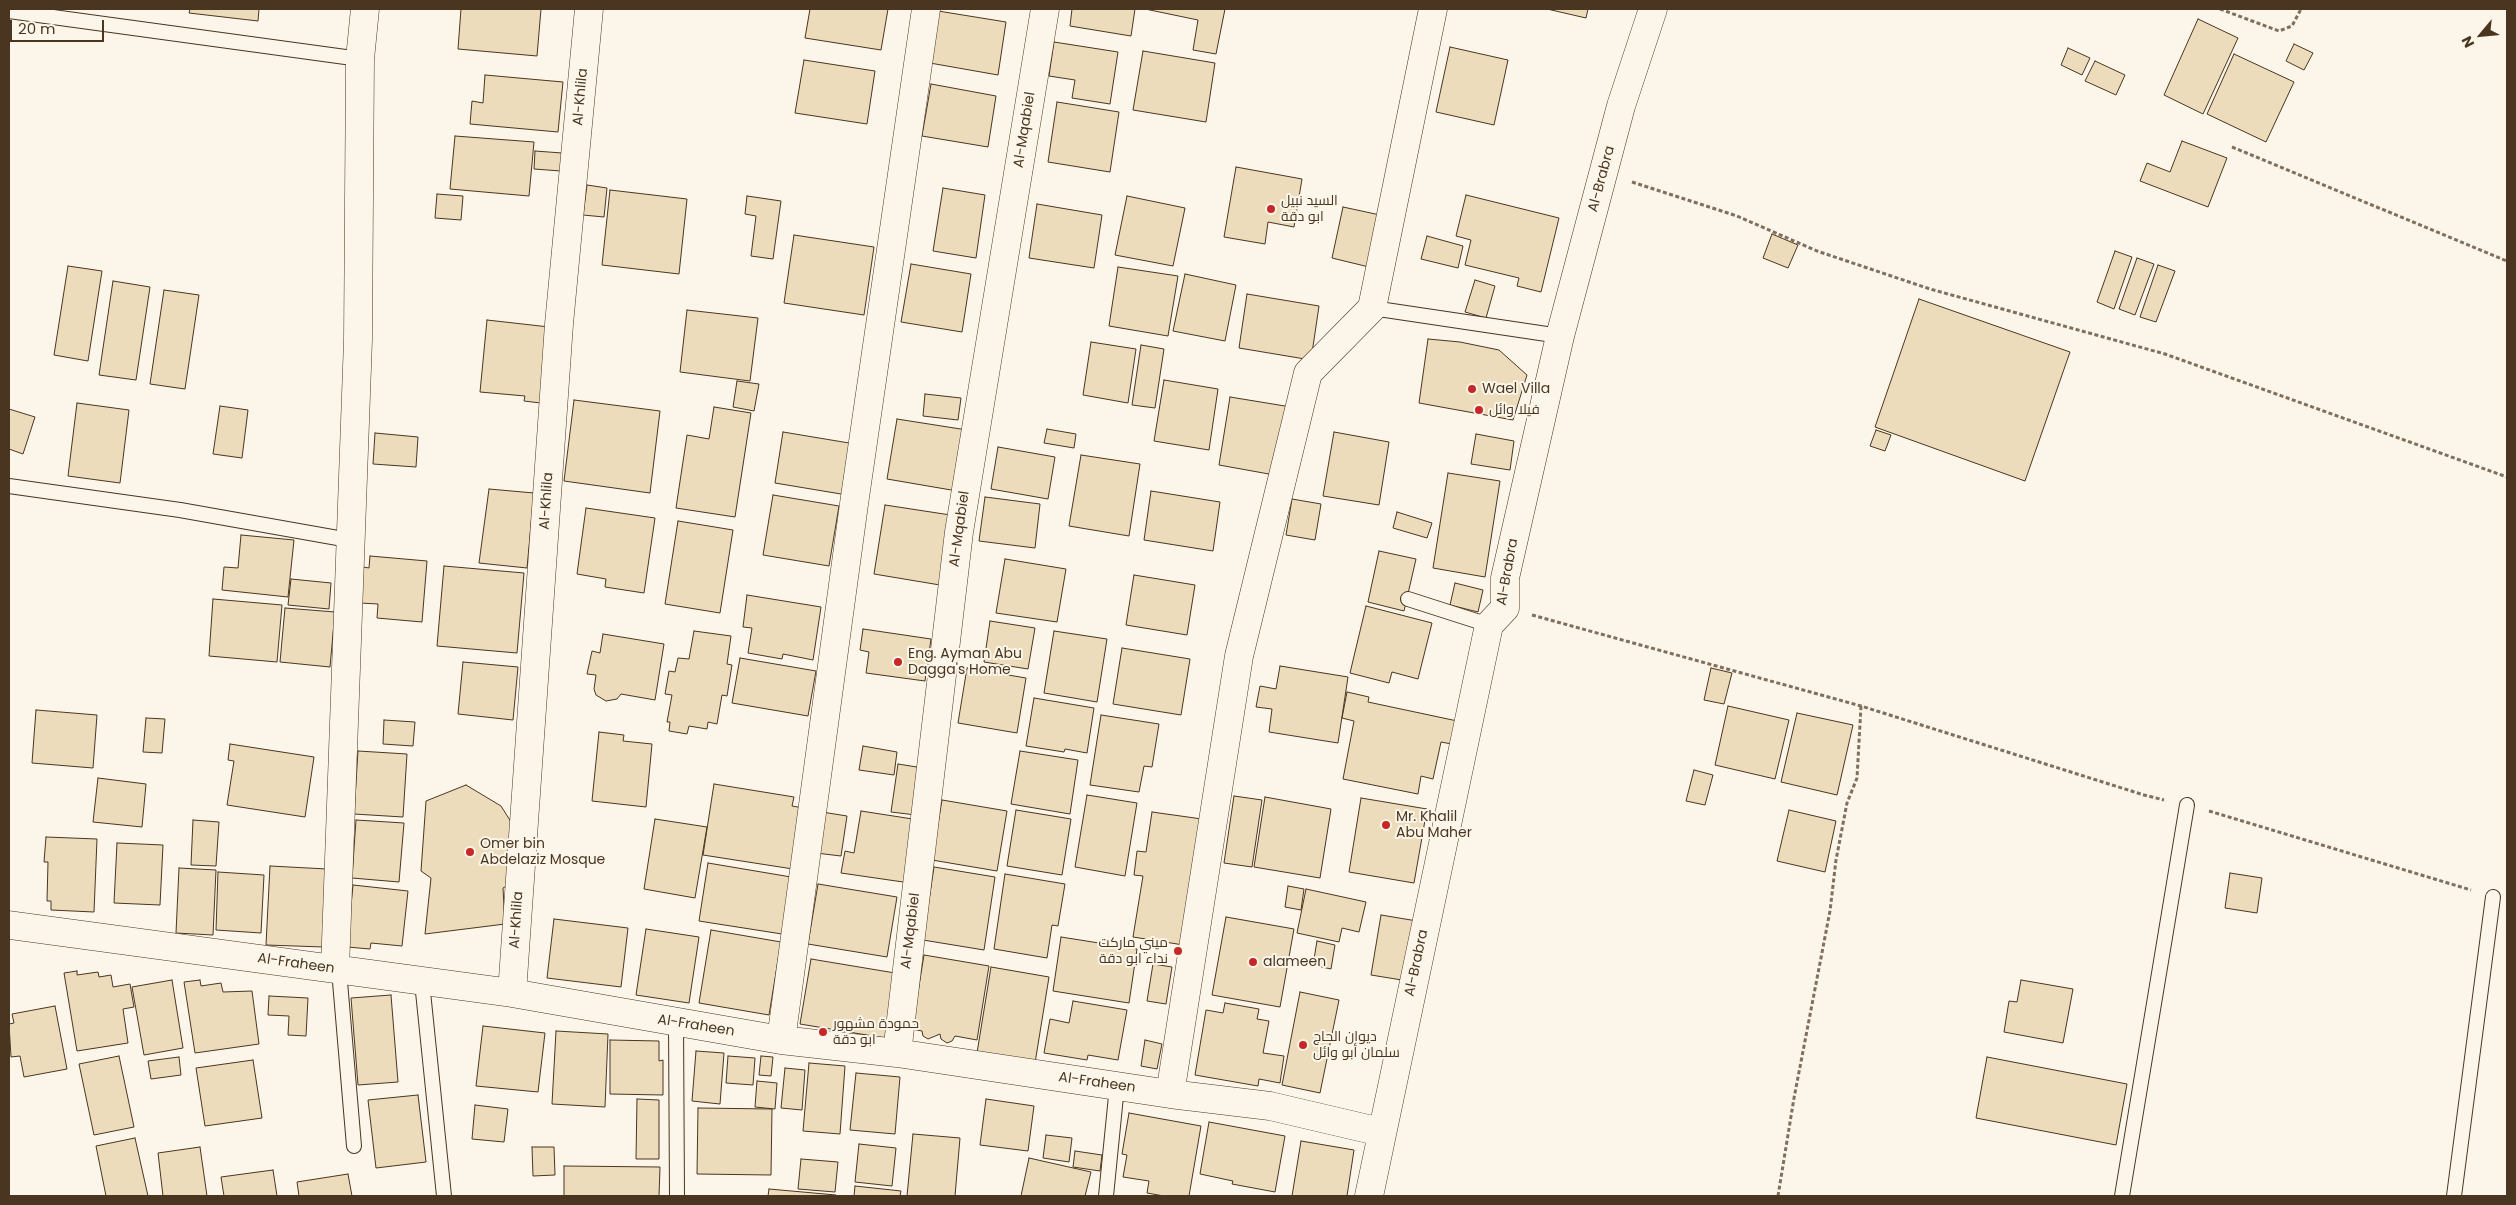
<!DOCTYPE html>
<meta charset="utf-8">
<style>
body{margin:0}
#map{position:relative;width:2516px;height:1205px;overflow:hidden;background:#fbf6e9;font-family:Poppins,sans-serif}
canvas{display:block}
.frame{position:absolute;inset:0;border:10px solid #4a3520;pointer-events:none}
.north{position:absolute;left:2456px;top:10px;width:50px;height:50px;-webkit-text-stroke:4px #fbf6e9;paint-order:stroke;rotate:242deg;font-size:14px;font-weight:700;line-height:20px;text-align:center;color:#4a3520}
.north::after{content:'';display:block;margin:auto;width:18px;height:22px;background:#4a3520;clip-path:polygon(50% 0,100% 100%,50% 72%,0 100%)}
.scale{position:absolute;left:10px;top:20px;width:94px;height:22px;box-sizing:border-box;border:2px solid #4a3520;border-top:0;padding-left:6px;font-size:15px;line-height:18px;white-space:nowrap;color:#4a3520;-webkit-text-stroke:4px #fbf6e9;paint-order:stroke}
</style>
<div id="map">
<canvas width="2516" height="1205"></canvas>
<div class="frame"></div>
<div class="north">N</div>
<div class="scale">20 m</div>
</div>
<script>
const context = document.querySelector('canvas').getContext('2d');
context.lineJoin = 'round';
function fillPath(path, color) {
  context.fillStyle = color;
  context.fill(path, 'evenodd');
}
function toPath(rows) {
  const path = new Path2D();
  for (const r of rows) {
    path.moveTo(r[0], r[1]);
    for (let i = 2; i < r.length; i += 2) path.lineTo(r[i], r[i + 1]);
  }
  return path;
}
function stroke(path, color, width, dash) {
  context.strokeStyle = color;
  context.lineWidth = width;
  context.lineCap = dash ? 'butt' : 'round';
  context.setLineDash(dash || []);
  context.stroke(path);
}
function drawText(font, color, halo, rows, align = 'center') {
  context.font = font + ' Poppins,Cairo,sans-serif';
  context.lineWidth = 4;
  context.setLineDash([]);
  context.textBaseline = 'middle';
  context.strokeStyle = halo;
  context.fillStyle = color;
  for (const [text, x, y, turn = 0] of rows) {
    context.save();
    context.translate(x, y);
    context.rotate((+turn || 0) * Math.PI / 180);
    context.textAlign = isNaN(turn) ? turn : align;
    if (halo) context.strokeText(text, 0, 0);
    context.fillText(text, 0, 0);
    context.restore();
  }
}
const building = toPath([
 [190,9,259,9,258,21,189,13,190,9],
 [461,9,541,9,537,56,458,49,461,9],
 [810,9,888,9,881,50,805,38,810,9],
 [1072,9,1135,9,1131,36,1070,26,1072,9],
 [1145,9,1225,9,1216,54,1193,50,1198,20,1145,9],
 [1547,9,1588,9,1586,18,1547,9],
 [938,11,1006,22,998,75,930,63,938,11],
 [2198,19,2238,38,2203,114,2164,95,2198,19],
 [1054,42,1118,52,1110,104,1072,98,1075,80,1049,76,1054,42],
 [2294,44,2313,53,2304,70,2286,61,2294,44],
 [1450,47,1508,60,1494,125,1436,112,1450,47],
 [2068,48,2090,58,2082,75,2061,65,2068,48],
 [1143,51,1215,63,1206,122,1133,110,1143,51],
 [2234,54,2294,82,2266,142,2207,114,2234,54],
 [804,60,875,71,867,124,795,113,804,60],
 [2095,61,2125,75,2116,95,2085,81,2095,61],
 [485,75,563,82,558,132,470,124,472,101,483,103,485,75],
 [931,84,996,96,988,147,922,136,931,84],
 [1057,102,1119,112,1110,172,1048,162,1057,102],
 [455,136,534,142,529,196,450,189,455,136],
 [2182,141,2227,158,2208,207,2140,181,2147,163,2170,172,2182,141],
 [535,151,562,153,561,171,534,169,535,151],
 [1236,167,1302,179,1294,227,1268,222,1265,244,1224,237,1236,167],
 [587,185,607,188,604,217,583,215,587,185],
 [943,188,985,195,976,258,933,251,943,188],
 [610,190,687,199,679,274,602,265,610,190],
 [437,194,463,196,461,220,435,218,437,194],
 [1466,195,1559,218,1541,292,1517,286,1519,278,1465,265,1471,240,1456,236,1466,195],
 [747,196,781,201,773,259,751,256,756,216,745,214,747,196],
 [1127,196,1185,208,1173,266,1115,255,1127,196],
 [1037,204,1102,215,1094,268,1029,258,1037,204],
 [1343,207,1380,215,1369,267,1332,258,1343,207],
 [1772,234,1798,245,1788,268,1763,258,1772,234],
 [794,235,874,247,864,315,784,303,794,235],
 [1427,236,1463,246,1458,268,1421,259,1427,236],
 [2115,251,2132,257,2114,309,2097,302,2115,251],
 [2137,258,2154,264,2135,315,2119,309,2137,258],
 [911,264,971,274,962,332,901,322,911,264],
 [2158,265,2175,271,2156,322,2140,317,2158,265],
 [68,266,102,271,88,361,54,355,68,266],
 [1118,267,1178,276,1168,336,1109,326,1118,267],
 [1185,274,1236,285,1225,341,1173,331,1185,274],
 [1475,280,1495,286,1486,318,1465,312,1475,280],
 [113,281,150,287,136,380,99,375,113,281],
 [164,290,199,295,185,389,150,384,164,290],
 [1247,294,1319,306,1311,360,1239,348,1247,294],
 [1919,299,2070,352,2025,481,1875,427,1919,299],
 [687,310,758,318,750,381,680,372,687,310],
 [487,320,558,328,549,404,524,401,525,396,480,392,487,320],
 [1428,339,1460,342,1499,350,1527,375,1513,420,1419,403,1428,339],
 [1091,342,1136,349,1128,403,1083,395,1091,342],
 [1141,345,1164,349,1155,408,1132,405,1141,345],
 [1164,380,1218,389,1209,450,1154,441,1164,380],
 [737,381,759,384,754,411,733,407,737,381],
 [925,394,961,398,958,420,923,416,925,394],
 [1230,397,1291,407,1280,476,1219,465,1230,397],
 [574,400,660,411,650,493,564,481,574,400],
 [77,403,129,410,120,483,68,476,77,403],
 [220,406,248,410,242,458,213,454,220,406],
 [714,407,751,413,735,517,676,508,687,435,709,439,714,407],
 [9,409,35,417,23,454,9,449,9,409],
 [897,419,967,430,957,491,887,479,897,419],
 [1047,429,1076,434,1074,448,1044,443,1047,429],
 [1876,430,1891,435,1885,451,1870,446,1876,430],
 [783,432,855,444,847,495,775,483,783,432],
 [1334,432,1389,442,1379,505,1323,496,1334,432],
 [375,433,418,437,416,467,373,464,375,433],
 [1476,434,1514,441,1510,470,1471,464,1476,434],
 [998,447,1055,457,1048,499,991,489,998,447],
 [1081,455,1140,464,1129,536,1069,526,1081,455],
 [1448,473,1500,481,1485,577,1433,568,1448,473],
 [489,489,534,493,527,568,479,563,489,489],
 [1151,491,1220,502,1213,551,1144,540,1151,491],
 [773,495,839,506,829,566,763,555,773,495],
 [985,497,1040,504,1035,548,979,541,985,497],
 [1292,499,1321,504,1315,540,1286,535,1292,499],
 [885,505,957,516,946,586,874,574,885,505],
 [586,508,655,518,644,593,605,587,606,579,577,574,586,508],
 [1397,512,1432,523,1427,538,1393,528,1397,512],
 [678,521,733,530,720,613,665,604,678,521],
 [241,535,294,540,288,597,222,590,224,567,238,568,241,535],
 [1379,551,1416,559,1404,611,1368,602,1379,551],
 [370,556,427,561,422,622,377,618,378,604,360,603,363,567,369,568,370,556],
 [1005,559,1066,569,1057,622,996,613,1005,559],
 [444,566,524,573,517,653,437,646,444,566],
 [1134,575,1195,585,1187,635,1126,625,1134,575],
 [291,579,331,583,329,609,288,605,291,579],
 [1455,583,1483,590,1478,612,1450,605,1455,583],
 [747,595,821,607,813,660,783,654,782,659,748,653,752,628,743,627,747,595],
 [213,599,282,605,277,662,209,656,213,599],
 [1366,606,1432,623,1418,679,1392,672,1389,683,1350,673,1366,606],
 [285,608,335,612,330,667,280,662,285,608],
 [990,621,1035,628,1028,669,984,662,990,621],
 [863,629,931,639,925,681,866,673,869,652,860,650,863,629],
 [694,631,731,636,727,664,732,665,727,696,722,695,717,724,708,722,707,729,689,726,687,734,669,731,670,722,667,722,672,695,665,694,669,671,675,672,678,658,689,659,694,631],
 [1054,631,1107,639,1097,702,1044,693,1054,631],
 [603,634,664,644,655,700,621,694,617,699,606,701,596,695,594,689,596,675,587,674,592,651,600,653,603,634],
 [1122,648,1190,659,1181,715,1113,704,1122,648],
 [740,658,816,671,808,716,732,703,740,658],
 [463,662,518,667,513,720,458,714,463,662],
 [1280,666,1348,677,1338,743,1269,732,1272,709,1256,707,1260,686,1276,689,1280,666],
 [967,668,1026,678,1017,733,958,723,967,668],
 [1711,668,1732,673,1724,704,1704,700,1711,668],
 [1347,692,1369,697,1368,702,1462,722,1457,745,1441,742,1433,779,1421,776,1418,794,1343,779,1354,721,1342,718,1347,692],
 [1034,698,1094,708,1087,753,1065,749,1064,752,1026,746,1034,698],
 [1728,706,1789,720,1775,779,1715,765,1728,706],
 [36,710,97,715,93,768,32,763,36,710],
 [1797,713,1853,725,1837,795,1781,782,1797,713],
 [1101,715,1159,724,1152,767,1144,766,1139,792,1090,785,1101,715],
 [146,718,165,719,162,753,143,752,146,718],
 [384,720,415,722,413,746,383,744,384,720],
 [599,732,624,735,623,741,652,744,646,807,592,801,599,732],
 [230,744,314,757,305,817,227,805,234,761,228,760,230,744],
 [863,746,897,752,894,775,859,770,863,746],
 [358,751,407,754,403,817,354,814,358,751],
 [1020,751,1078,760,1070,814,1011,804,1020,751],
 [898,764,923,768,916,815,891,812,898,764],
 [1694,770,1713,775,1705,805,1686,801,1694,770],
 [98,778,146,784,142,827,93,822,98,778],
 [714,784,794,797,792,806,803,808,793,869,703,855,714,784],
 [466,785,501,806,518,833,515,881,503,888,505,924,425,934,431,878,421,871,426,801,466,785],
 [1087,795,1137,803,1125,876,1075,867,1087,795],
 [1234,796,1262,800,1252,867,1224,863,1234,796],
 [1265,797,1331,809,1320,878,1254,867,1265,797],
 [1361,798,1427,809,1414,883,1349,872,1361,798],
 [942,800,1007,811,997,871,932,860,942,800],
 [1016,810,1071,819,1062,875,1007,866,1016,810],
 [1789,810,1836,821,1825,872,1777,861,1789,810],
 [861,811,919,820,910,883,841,873,845,851,854,853,861,811],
 [822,812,847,816,841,856,816,853,822,812],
 [1152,812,1209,820,1190,946,1133,937,1143,876,1134,875,1137,851,1146,852,1152,812],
 [655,819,707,827,695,898,644,889,655,819],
 [193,820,219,822,216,866,191,865,193,820],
 [356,820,404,823,399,882,352,878,356,820],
 [46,837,97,839,94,912,51,910,51,901,47,901,48,862,44,862,46,837],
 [117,843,163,845,160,905,114,903,117,843],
 [708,863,791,877,782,934,699,921,708,863],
 [270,866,327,869,324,947,266,945,270,866],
 [934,867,995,877,984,950,923,940,934,867],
 [179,868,216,870,213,935,176,933,179,868],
 [218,872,264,875,261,933,216,930,218,872],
 [2230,873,2262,878,2257,913,2225,908,2230,873],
 [1005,874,1065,884,1058,926,1052,925,1047,958,994,949,1005,874],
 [818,884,897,897,887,957,808,944,818,884],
 [353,885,408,891,402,946,371,943,370,949,347,947,353,885],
 [1288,886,1304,889,1301,910,1285,907,1288,886],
 [1306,889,1366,902,1359,932,1342,928,1339,942,1297,933,1306,889],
 [1381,915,1423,922,1414,982,1371,975,1381,915],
 [1226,917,1294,929,1280,1007,1212,995,1226,917],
 [554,919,628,928,621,987,547,978,554,919],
 [646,929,699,937,689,1003,636,995,646,929],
 [711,930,781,942,769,1015,699,1003,711,930],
 [1061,937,1137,949,1129,1003,1053,991,1061,937],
 [1317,941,1335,945,1331,969,1313,965,1317,941],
 [924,955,989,966,977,1040,955,1036,952,1041,947,1043,941,1039,940,1034,928,1039,923,1036,922,1031,912,1029,924,955],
 [811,959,895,973,885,1038,800,1024,811,959],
 [1153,964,1172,967,1166,1004,1147,1001,1153,964],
 [991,967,1049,977,1035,1063,977,1053,991,967],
 [77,971,77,975,98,972,99,977,111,975,113,987,130,984,134,1007,123,1009,128,1043,77,1051,64,973,77,971],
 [172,980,183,1048,144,1055,132,987,172,980],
 [200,980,201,986,221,983,223,992,252,991,259,1044,195,1053,184,982,200,980],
 [2021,980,2073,989,2063,1043,2004,1032,2009,1001,2017,1002,2021,980],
 [1300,992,1339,1000,1320,1093,1282,1085,1300,992],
 [391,995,398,1082,358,1085,351,998,391,995],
 [269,996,308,998,306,1036,288,1035,289,1016,268,1015,269,996],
 [1073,1001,1127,1010,1118,1060,1088,1055,1087,1060,1044,1053,1050,1019,1069,1023,1073,1001],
 [1225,1003,1259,1009,1257,1019,1269,1021,1263,1053,1284,1056,1280,1083,1259,1079,1258,1086,1195,1075,1206,1010,1223,1013,1225,1003],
 [55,1006,67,1069,24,1077,20,1056,11,1057,9,1024,14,1023,12,1014,55,1006],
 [483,1026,545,1033,538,1092,476,1086,483,1026],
 [556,1031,608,1034,605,1107,552,1104,556,1031],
 [610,1040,659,1041,659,1061,663,1060,663,1095,610,1094,610,1040],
 [1145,1040,1162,1044,1157,1069,1141,1066,1145,1040],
 [696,1051,724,1053,720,1104,692,1101,696,1051],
 [119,1056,134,1127,94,1135,79,1064,119,1056],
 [728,1056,755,1058,753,1085,726,1083,728,1056],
 [761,1056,773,1057,771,1076,759,1075,761,1056],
 [179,1057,181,1075,151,1079,148,1061,179,1057],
 [1987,1057,2127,1084,2116,1145,1976,1118,1987,1057],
 [253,1060,262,1118,205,1126,196,1068,253,1060],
 [809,1063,845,1066,840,1134,803,1131,809,1063],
 [785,1068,805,1070,802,1110,781,1108,785,1068],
 [856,1073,900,1077,895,1134,850,1130,856,1073],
 [757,1081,777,1083,775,1109,755,1107,757,1081],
 [418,1095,426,1162,376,1168,368,1100,418,1095],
 [637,1099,659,1100,659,1159,636,1159,637,1099],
 [986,1099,1034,1106,1028,1151,980,1145,986,1099],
 [475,1105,508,1109,504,1142,472,1139,475,1105],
 [698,1108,772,1109,771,1175,697,1174,698,1108],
 [1129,1113,1201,1126,1189,1196,1164,1196,1147,1193,1149,1181,1123,1177,1127,1155,1122,1154,1129,1113],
 [1209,1122,1285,1136,1275,1192,1232,1184,1233,1181,1200,1174,1209,1122],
 [913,1134,960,1138,955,1196,907,1196,913,1134],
 [1046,1135,1072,1138,1069,1162,1043,1158,1046,1135],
 [135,1138,148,1196,106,1196,96,1146,135,1138],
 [1301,1141,1354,1150,1347,1196,1292,1196,1301,1141],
 [859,1144,896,1148,892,1186,855,1182,859,1144],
 [200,1147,207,1196,163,1196,158,1153,200,1147],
 [532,1147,554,1147,555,1175,533,1176,532,1147],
 [1075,1151,1102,1155,1100,1171,1073,1167,1075,1151],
 [1029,1158,1091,1172,1085,1196,1021,1196,1029,1158],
 [801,1159,838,1162,835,1192,798,1189,801,1159],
 [564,1166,660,1167,659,1196,564,1196,564,1166],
 [273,1170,277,1196,224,1196,221,1177,273,1170],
 [348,1174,352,1196,299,1196,297,1182,348,1174],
 [855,1186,901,1191,900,1196,854,1196,855,1186],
 [769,1189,836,1195,836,1196,768,1196,769,1189]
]);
fillPath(building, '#ecdcbc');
stroke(building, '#4a3520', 1);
const lane = toPath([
 [9,11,360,59],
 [1372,308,1560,336],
 [9,486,180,510,349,540],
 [1408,599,1489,625],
 [339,970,354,1146],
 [422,982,444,1196],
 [676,1023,677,1196],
 [1106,1196,1117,1086],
 [2122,1196,2187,805],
 [2454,1196,2493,897]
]);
const street = toPath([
 [9,925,512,993,781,1040,897,1053,1170,1094,1270,1106,1381,1132],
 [335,969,358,340,360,59,365,9],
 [512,993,559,324,589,9],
 [781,1040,854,504,926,9],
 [897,1053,959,532,1045,9],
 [1170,1094,1239,656,1308,373,1372,308,1433,9],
 [1369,1196,1489,625,1505,608,1505,578,1560,336,1621,106,1653,9]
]);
stroke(lane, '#4a3520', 16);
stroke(street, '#4a3520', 29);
stroke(toPath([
 [2220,9,2279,31,2292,26,2301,9],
 [2232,147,2507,261],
 [1632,182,1737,216,1817,251,1930,289,2165,354,2507,477],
 [1532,615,1861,706,2144,795,2164,800],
 [2209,811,2471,890],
 [1778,1196,1794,1098,1830,911,1836,860,1847,803,1857,778,1861,706]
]), '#7f6f5c', 3, [4, 2.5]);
stroke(lane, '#fbf6e9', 14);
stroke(street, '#fbf6e9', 28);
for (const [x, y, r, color] of [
 [1271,209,5,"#c62828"],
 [1472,389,5,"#c62828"],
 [1479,410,5,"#c62828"],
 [898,662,5,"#c62828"],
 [1386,825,5,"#c62828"],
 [470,852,5,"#c62828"],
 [1178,951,5,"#c62828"],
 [1253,962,5,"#c62828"],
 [823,1032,5,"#c62828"],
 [1303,1045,5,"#c62828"]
]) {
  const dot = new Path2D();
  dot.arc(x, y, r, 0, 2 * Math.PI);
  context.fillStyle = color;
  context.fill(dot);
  stroke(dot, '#fbf6e9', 2);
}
drawText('14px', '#4a3520', '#fbf6e9', [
 ["Al-Khlila",581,97,-85],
 ["Al-Mqabiel",1025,130,-81],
 ["Al-Brabra",1602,179,-75],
 ["Al-Khlila",547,501,-86],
 ["Al-Mqabiel",960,529,-82],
 ["Al-Brabra",1508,572,-80],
 ["Al-Khlila",517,920,-86],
 ["Al-Mqabiel",911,931,-83],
 ["Al-Brabra",1417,963,-78],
 ["Al-Fraheen",296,964,8],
 ["Al-Fraheen",696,1026,9],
 ["Al-Fraheen",1097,1083,8]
]);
drawText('14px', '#4a3520', '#fbf6e9', [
 ["السيد نبيل",1281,201],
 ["ابو دقة",1281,217],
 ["Wael Villa",1482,389],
 ["فيلا وائل",1489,410],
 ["Eng. Ayman Abu",908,654],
 ["Dagga's Home",908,670],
 ["Mr. Khalil",1396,817],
 ["Abu Maher",1396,833],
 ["Omer bin",480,844],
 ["Abdelaziz Mosque",480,860],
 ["ميني ماركت",1168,943,"right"],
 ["نداء ابو دقة",1168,959,"right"],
 ["alameen",1263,962],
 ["حمودة مشهور",833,1024],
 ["ابو دقة",833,1040],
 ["ديوان الحاج",1313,1037],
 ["سلمان أبو وائل",1313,1053]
], 'left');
</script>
